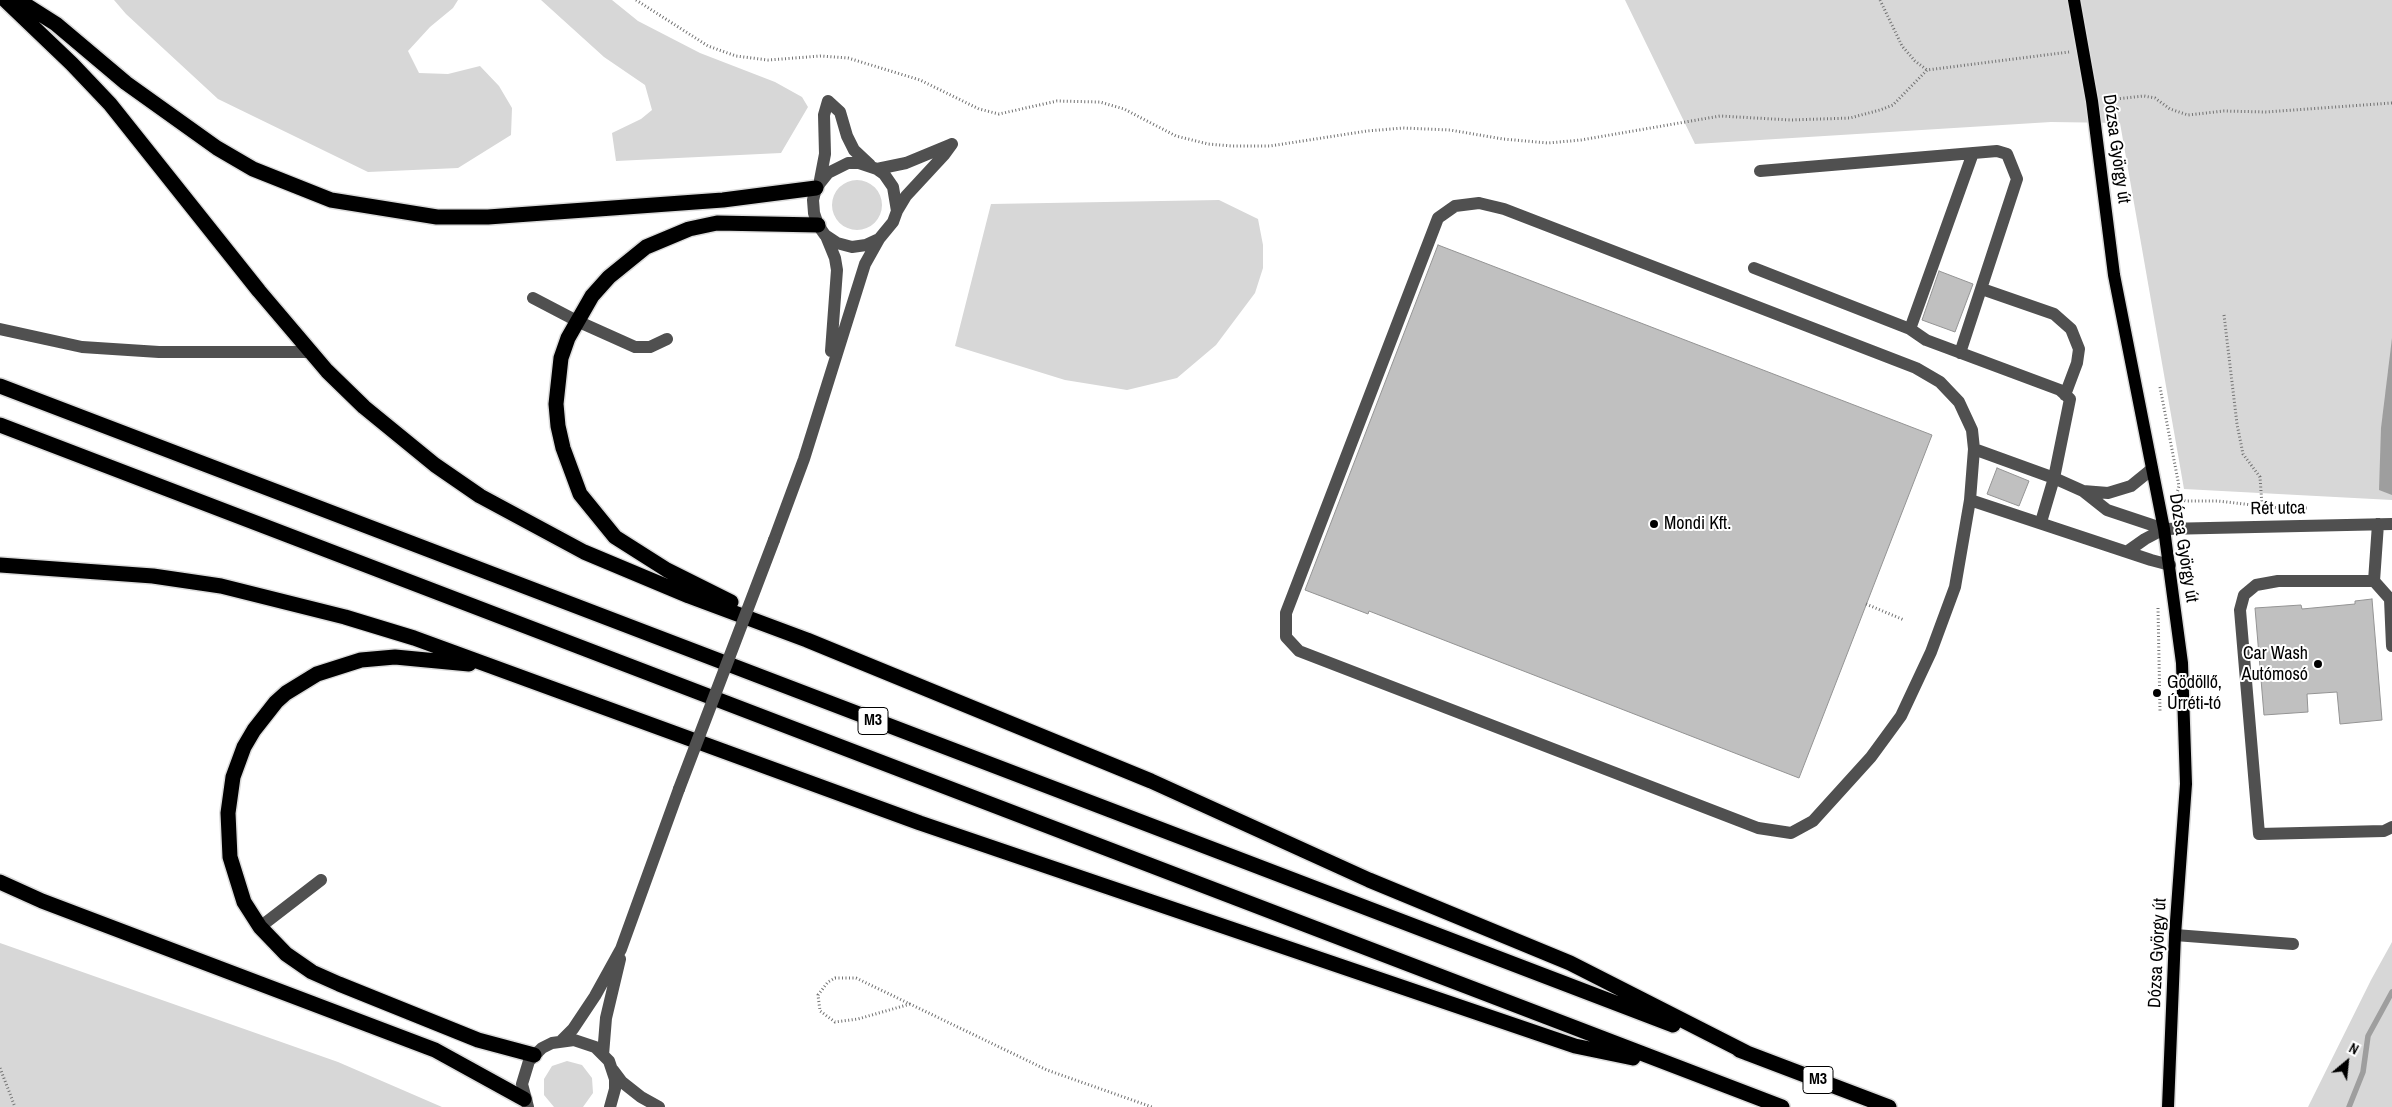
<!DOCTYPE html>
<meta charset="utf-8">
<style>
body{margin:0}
#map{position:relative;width:2392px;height:1107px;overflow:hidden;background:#fff;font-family:"Archivo Narrow",sans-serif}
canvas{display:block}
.north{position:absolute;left:2322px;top:1037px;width:50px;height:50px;-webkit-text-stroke:4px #fff;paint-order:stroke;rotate:28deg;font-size:14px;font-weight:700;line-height:20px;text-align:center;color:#000}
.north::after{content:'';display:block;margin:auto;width:18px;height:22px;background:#000;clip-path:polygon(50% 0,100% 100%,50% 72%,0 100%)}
</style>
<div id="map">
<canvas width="2392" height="1107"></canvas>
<div class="north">N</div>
</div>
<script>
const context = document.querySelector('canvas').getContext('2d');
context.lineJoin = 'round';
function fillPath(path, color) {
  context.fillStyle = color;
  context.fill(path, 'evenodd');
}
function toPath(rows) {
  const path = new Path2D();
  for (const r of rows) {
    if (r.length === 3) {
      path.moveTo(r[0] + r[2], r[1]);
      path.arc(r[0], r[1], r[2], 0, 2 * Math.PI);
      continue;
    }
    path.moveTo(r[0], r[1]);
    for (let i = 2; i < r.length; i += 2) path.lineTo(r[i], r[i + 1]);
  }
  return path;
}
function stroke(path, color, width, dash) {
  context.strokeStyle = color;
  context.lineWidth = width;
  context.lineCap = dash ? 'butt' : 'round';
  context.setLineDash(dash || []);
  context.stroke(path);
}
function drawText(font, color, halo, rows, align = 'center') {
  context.font = font + ' "Archivo Narrow",sans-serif';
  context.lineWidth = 4;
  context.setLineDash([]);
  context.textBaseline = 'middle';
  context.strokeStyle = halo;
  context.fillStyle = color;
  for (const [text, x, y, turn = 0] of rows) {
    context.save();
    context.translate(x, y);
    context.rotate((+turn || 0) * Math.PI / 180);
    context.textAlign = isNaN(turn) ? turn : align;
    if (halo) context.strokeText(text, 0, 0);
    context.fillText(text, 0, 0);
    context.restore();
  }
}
fillPath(toPath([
 [114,0,458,0,453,8,430,27,408,51,419,73,448,74,480,66,499,86,512,108,511,135,458,168,368,172,218,99,126,14],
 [541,0,612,0,638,21,700,53,775,82,802,97,808,107,781,153,616,161,612,133,641,119,652,110,645,85,604,57],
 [1625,0,2392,0,2392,500,2184,489,2120,123,2051,122,1695,144],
 [857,205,25],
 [1219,200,1258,219,1263,245,1263,268,1255,293,1216,345,1177,378,1127,390,1065,380,955,346,991,204],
 [2392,942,2392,1107,2308,1107,2371,980],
 [0,943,338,1062,442,1107,0,1107],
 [567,1061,582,1065,592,1078,593,1093,583,1107,554,1107,544,1095,544,1079,552,1066]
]), '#d7d7d7');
fillPath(toPath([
 [2392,338,2392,495,2379,490,2381,428]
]), '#9e9e9e');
stroke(toPath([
 [2349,1107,2363,1072,2368,1036,2392,992]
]), '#9e9e9e', 5.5);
const building = toPath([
 [1438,245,1932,435,1799,778,1369,611,1368,614,1305,590,1438,245],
 [1939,271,1973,284,1955,332,1922,320,1939,271],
 [1997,468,2029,481,2019,506,1987,494,1997,468],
 [2372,599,2382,720,2340,724,2337,692,2307,694,2308,712,2264,715,2255,608,2301,605,2302,609,2355,604,2355,601,2372,599]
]);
fillPath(building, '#c0c0c0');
stroke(building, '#949494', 1);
const major = toPath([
 [2074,0,2092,101,2114,275,2164,529,2182,663,2186,784,2175,935,2168,1107]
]);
const highway = toPath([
 [5,0,72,64,110,104,259,291,327,371,364,407,435,465,480,496,584,552,689,596,807,640,1151,781,1369,880,1570,963,1747,1053],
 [18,0,56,24,126,83,217,148,253,169,331,200,437,217,488,217,723,200,816,188],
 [0,386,1673,1025],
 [0,425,1782,1107],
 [0,565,153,576,221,586,345,617,414,638,920,823,1575,1046,1633,1058],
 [731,602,667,570,615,537,580,494,563,448,558,426,556,404,561,358,568,338,592,296,609,277,646,247,689,229,717,223,818,225],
 [469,664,395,657,361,660,317,674,286,693,276,702,254,730,244,747,233,777,228,813,230,857,244,902,260,927,286,954,312,972,339,984,478,1040,534,1055],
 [0,882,42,901,435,1050,524,1099],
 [1739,1050,1889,1107]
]);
stroke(major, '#dbdbdb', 15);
stroke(highway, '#dbdbdb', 18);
stroke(toPath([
 [636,0,708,46,736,56,768,60,821,56,848,58,920,80,979,109,999,114,1057,101,1100,102,1124,109,1176,136,1208,144,1232,146,1270,146,1367,131,1403,128,1450,130,1503,139,1548,143,1581,140,1720,116,1791,120,1850,118,1880,110,1893,105,1927,70,2069,52],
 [1880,0,1902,46,1915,61,1927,70],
 [2106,100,2144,96,2155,98,2170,109,2188,115,2224,111,2267,112,2392,103],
 [2224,315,2237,424,2243,454,2260,477,2262,505],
 [2160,387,2179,486,2177,493],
 [2178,493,2182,500,2186,501,2218,501,2287,509,2307,508],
 [1866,604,1904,620],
 [2158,608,2160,711],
 [910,1004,858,1019,835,1022,820,1011,818,995,828,982,835,978,856,978,1047,1070,1152,1107],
 [0,1068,15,1107]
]), '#727272', 3, [1, 2.5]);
stroke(toPath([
 [877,169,906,163,952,144],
 [1760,171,1997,151,2007,154,2017,179,1960,353],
 [820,180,825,154,824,115,828,101,840,112,847,136,854,150,870,165],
 [1479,203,1504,209,1916,368,1940,382,1959,402,1972,430,1974,449,1970,500,1955,587,1931,652,1901,716,1871,757,1813,821,1791,833,1758,828,1299,651,1286,637,1286,613,1438,218,1455,206,1479,203],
 [897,211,906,196,944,155,952,144],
 [826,236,835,258,837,270,831,351],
 [1754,268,1910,329,1926,340,2060,390,2070,399,2054,478,2041,522],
 [1982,289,2054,314,2071,329,2079,349,2077,363,2065,395],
 [533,298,577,321,635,347,650,347,667,339],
 [0,329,82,347,159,352,310,352],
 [1910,329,1973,153],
 [1974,449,2054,478,2083,491,2108,493,2131,486,2152,469],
 [2083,491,2107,510,2164,529,2392,524],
 [1970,500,2151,560,2170,565],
 [774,540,804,459,865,264,879,239,893,222,897,211,893,187,884,174,877,169,859,163,848,163,828,173,816,188,813,200,814,213,818,225,825,235,837,243,852,247,866,245,879,239],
 [2128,551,2145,539,2164,529],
 [2374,581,2378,524],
 [2392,646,2390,599,2374,581,2278,581,2256,585,2244,595,2240,610,2259,834,2384,831,2392,827],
 [260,927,321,880],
 [2175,935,2293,944],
 [562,1040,573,1029,595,996,621,949,679,789],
 [603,1055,606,1018,620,959],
 [613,1070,622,1082,641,1097,659,1107],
 [528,1107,522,1084,529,1061,542,1048,552,1043,574,1040,595,1047,609,1061,615,1079,615,1089,610,1107]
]), '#505050', 12);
stroke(major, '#000', 12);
stroke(highway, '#000', 15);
stroke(toPath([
 [679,789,774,540]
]), '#505050', 12);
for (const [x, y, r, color] of [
 [1654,524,5,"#000"],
 [2318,664,5,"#000"],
 [2157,693,5,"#000"]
]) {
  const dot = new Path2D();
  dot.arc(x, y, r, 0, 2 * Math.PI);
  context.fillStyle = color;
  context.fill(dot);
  stroke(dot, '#fff', 2);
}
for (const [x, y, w] of [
 [873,721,30],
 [1818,1080,30]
]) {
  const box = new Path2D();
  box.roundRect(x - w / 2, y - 13.5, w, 27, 4);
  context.fillStyle = '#fff';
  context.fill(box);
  stroke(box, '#000', 1);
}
drawText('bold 16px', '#000', null, [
 ["M3",873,721],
 ["M3",1818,1080]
]);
drawText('18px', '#000', '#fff', [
 ["Dózsa György út",2116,149,82],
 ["Rét utca",2278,509,-1],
 ["Dózsa György út",2183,548,81],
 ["Dózsa György út",2158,953,-87]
]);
drawText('18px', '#000', '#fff', [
 ["Mondi Kft.",1664,524],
 ["Car Wash",2308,654,"right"],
 ["Autómosó",2308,675,"right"],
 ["Gödöllő,",2167,683],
 ["Úrréti-tó",2167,704]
], 'left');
</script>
